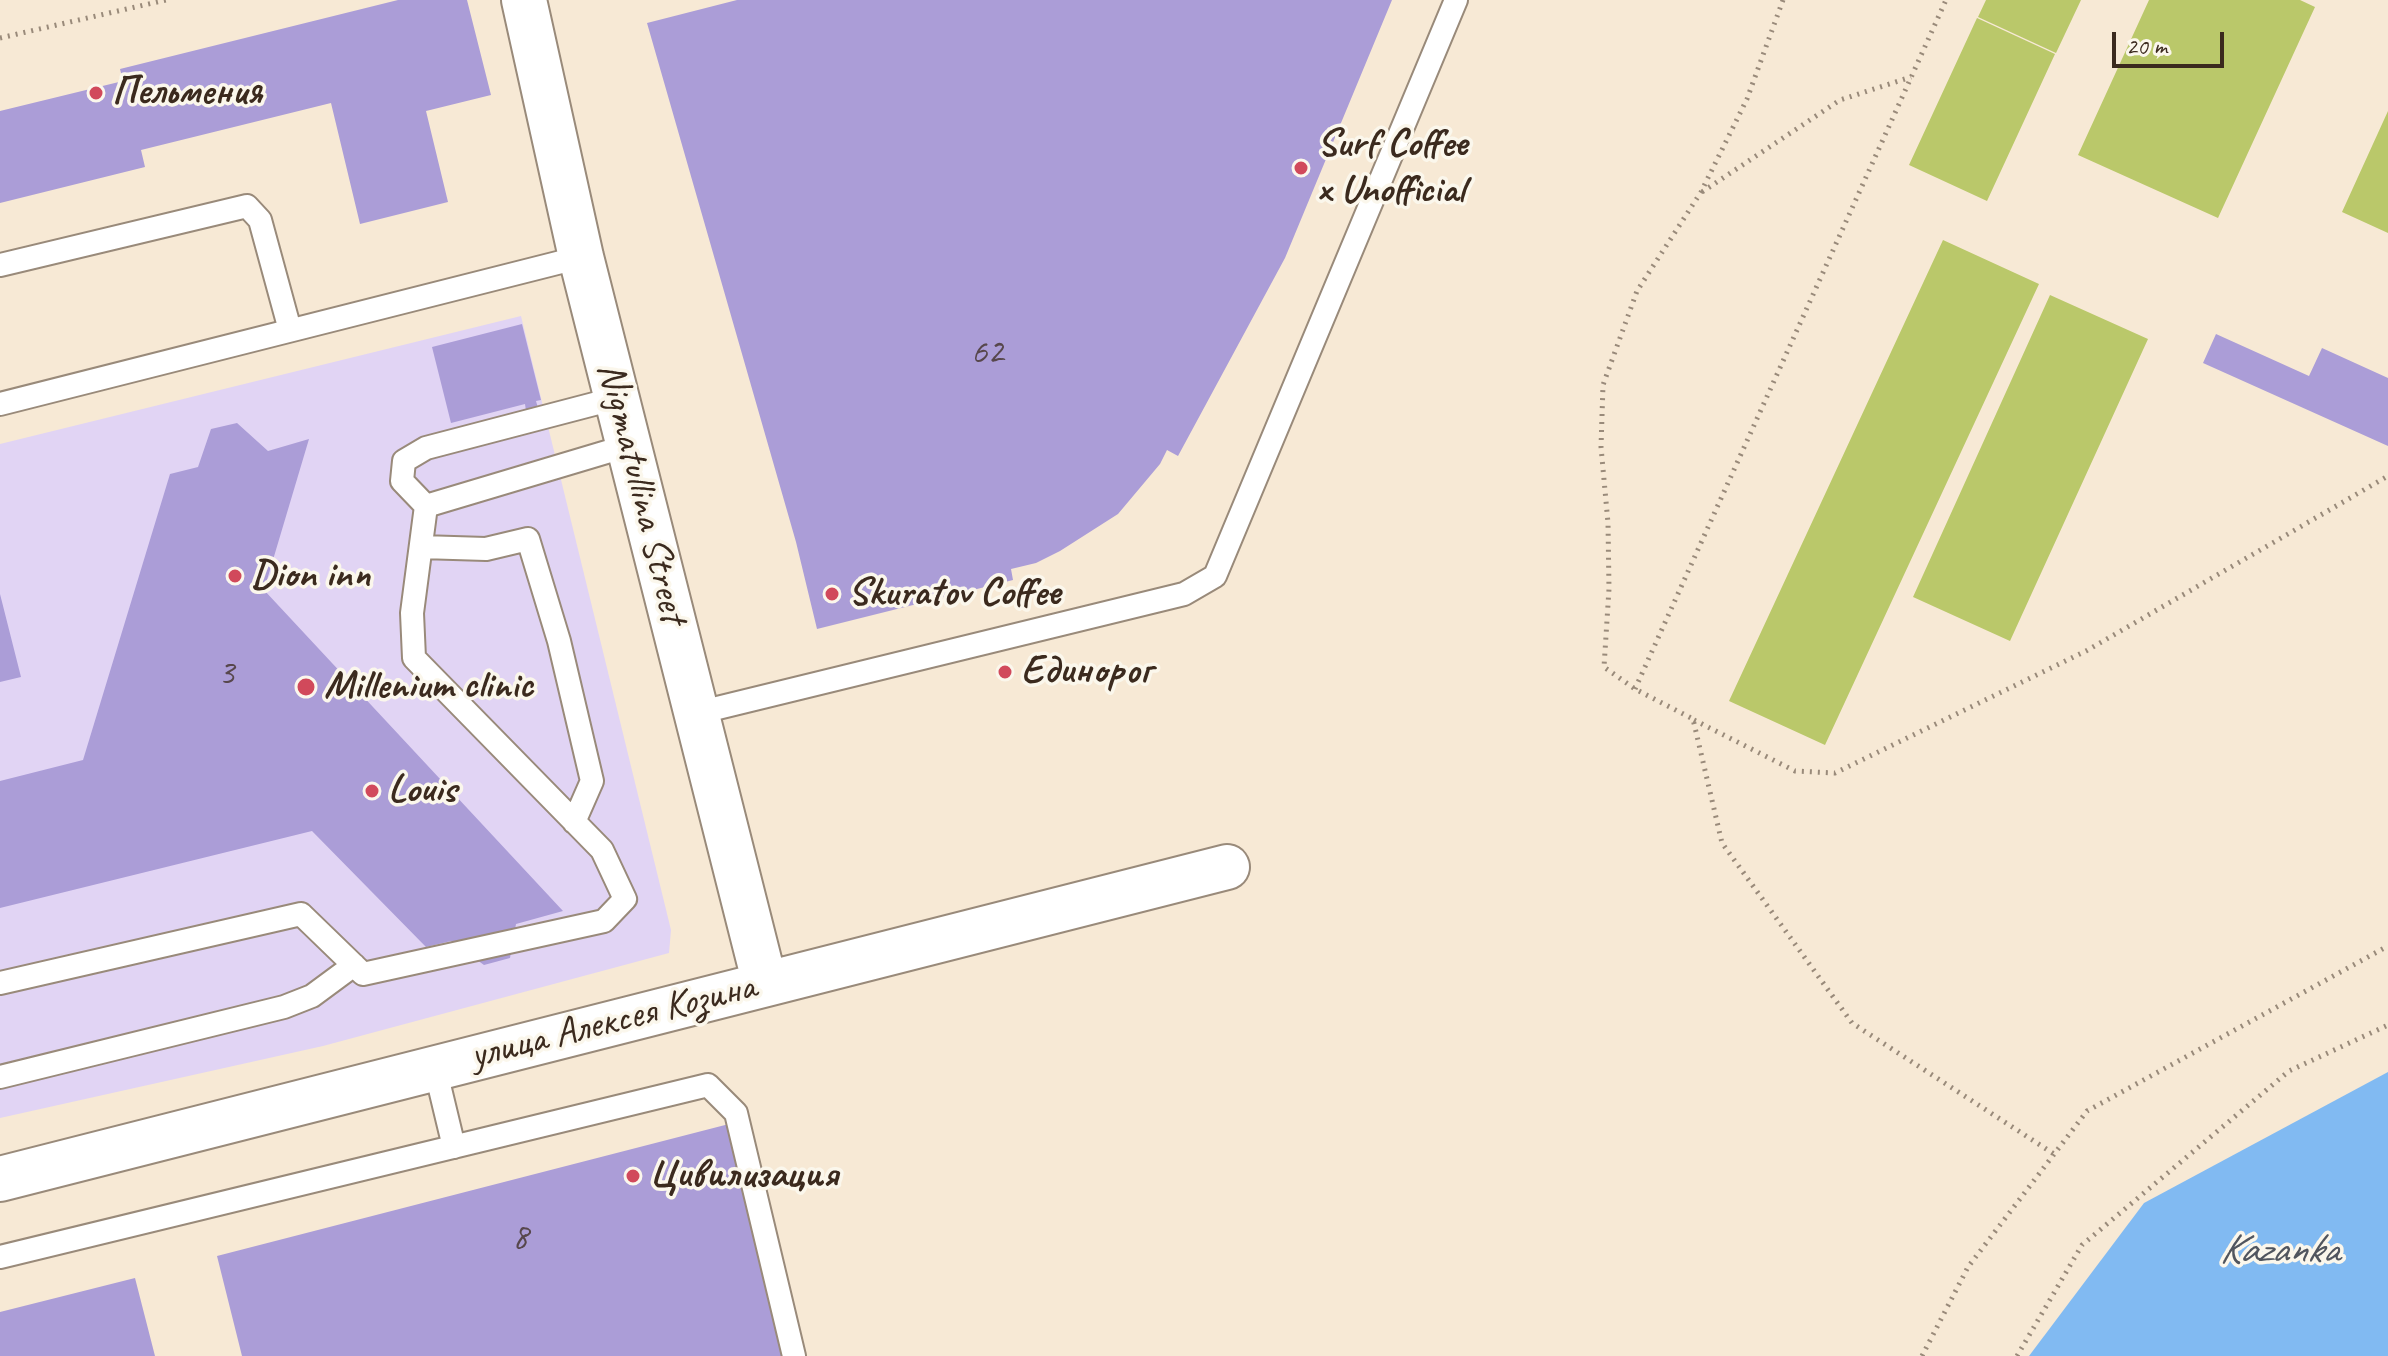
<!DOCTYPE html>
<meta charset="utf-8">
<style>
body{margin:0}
#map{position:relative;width:2388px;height:1356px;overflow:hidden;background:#f7e9d5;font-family:Caveat,sans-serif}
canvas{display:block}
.scale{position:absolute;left:2112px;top:32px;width:112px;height:36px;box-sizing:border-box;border:4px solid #3b2a1e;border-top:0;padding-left:10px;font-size:24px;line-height:28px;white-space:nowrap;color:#3b2a1e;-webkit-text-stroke:6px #fbf7ec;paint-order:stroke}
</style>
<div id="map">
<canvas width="2388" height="1356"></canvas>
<div class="scale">20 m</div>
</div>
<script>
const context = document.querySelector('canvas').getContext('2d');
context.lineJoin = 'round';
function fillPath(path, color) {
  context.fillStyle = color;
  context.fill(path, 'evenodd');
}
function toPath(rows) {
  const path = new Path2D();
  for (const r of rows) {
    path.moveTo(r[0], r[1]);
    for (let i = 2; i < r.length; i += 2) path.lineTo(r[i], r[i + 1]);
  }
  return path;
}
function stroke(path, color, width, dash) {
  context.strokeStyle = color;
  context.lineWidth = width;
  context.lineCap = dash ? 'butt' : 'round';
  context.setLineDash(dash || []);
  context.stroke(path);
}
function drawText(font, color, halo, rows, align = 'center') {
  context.font = font + ' Caveat,sans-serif';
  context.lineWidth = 7;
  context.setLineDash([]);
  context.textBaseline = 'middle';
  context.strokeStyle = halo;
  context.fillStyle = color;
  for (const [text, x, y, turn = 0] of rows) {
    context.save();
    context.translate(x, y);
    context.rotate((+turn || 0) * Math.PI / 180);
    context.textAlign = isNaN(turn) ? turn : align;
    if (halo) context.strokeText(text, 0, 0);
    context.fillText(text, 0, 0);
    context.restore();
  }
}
fillPath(toPath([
 [521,316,671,930,669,953,323,1046,0,1118,0,444]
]), '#e1d4f4');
fillPath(toPath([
 [1986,0,2081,0,2056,53,1978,17],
 [2149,0,2300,0,2315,7,2218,218,2078,155],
 [1977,18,2055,54,1987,201,1909,165],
 [2388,111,2388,233,2342,212],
 [1943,240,2039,284,1825,745,1729,701],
 [2050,295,2148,339,2010,641,1913,597]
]), '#bac86a');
fillPath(toPath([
 [2388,1072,2388,1356,2029,1356,2144,1203]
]), '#81baf2');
fillPath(toPath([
 [398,0,467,0,491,95,426,111,448,202,360,224,331,103,141,150,145,167,0,203,0,111,123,81,120,69],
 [737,0,1392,0,1285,258,1178,456,1167,450,1160,464,1118,514,1060,551,1036,563,1011,569,1013,580,817,629,796,542,647,23],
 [522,324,541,400,536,401,538,408,526,411,525,404,451,423,432,347],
 [2216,334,2309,376,2322,348,2388,378,2388,446,2203,363],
 [237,423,268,451,309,439,264,590,563,911,516,924,510,958,484,965,451,941,426,947,312,831,0,908,0,781,83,760,170,474,198,467,211,429],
 [0,594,21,677,0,682],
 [729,1124,790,1356,242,1356,217,1256],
 [135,1278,155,1356,0,1356,0,1312]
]), '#ab9dd7');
const lane = toPath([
 [0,265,247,206,260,220,290,330],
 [617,398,426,448,404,461,402,481,426,506,630,445],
 [0,404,581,257],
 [421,547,486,549,528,539,559,641,592,781,574,822],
 [697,713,1184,594,1215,576,1456,0],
 [0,983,301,914,363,974,604,921,625,899,602,850,414,658,412,613,426,506],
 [435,1068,454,1147],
 [0,1077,284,1007,312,996,354,965],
 [0,1257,708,1085,736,1113,794,1356]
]);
const street = toPath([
 [524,0,581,257,765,984],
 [0,1179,1227,867]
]);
stroke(lane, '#998a7a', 26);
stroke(street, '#998a7a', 48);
stroke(toPath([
 [1783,0,1747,99,1701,192,1637,291,1603,385,1601,447,1608,523,1609,589,1604,667,1635,689,1693,719,1722,843,1852,1023,2054,1154],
 [0,38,166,0],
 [1702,192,1840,100,1911,77],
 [1635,689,1946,0],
 [1694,720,1795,771,1835,773,2086,651,2388,476],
 [1922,1356,1968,1267,2087,1111,2388,946],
 [2017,1356,2082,1245,2289,1071,2388,1025]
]), '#998a7a', 5, [2, 6]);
stroke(lane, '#fff', 22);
stroke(street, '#fff', 44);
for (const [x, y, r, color] of [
 [96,93,8,"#d1495b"],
 [1301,168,8,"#d1495b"],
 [235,576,8,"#d1495b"],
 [832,594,8,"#d1495b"],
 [1005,672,8,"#d1495b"],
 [306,687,10,"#d1495b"],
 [372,791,8,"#d1495b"],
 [633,1176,8,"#d1495b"]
]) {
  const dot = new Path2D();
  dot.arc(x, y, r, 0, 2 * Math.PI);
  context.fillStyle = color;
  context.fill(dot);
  stroke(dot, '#fbf7ec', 3);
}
drawText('36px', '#57474c', null, [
 ["62",987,354],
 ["3",226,675],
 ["8",520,1239]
]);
drawText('bold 40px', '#3b2a1e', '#fbf7ec', [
 ["Пельмения",112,93],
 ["Surf Coffee",1317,145],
 ["x Unofficial",1317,191],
 ["Dion inn",251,576],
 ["Skuratov Coffee",848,594],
 ["Единорог",1021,672],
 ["Millenium clinic",324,687],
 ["Louis",388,791],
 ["Цивилизация",649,1176]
], 'left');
drawText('40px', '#3b2a1e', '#fbf7ec', [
 ["Nigmatullina Street",641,493,76],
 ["улица Алексея Козина",613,1022,-14]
]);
drawText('italic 42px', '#50555e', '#fbf7ec', [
 ["Kazanka",2279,1251]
]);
</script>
